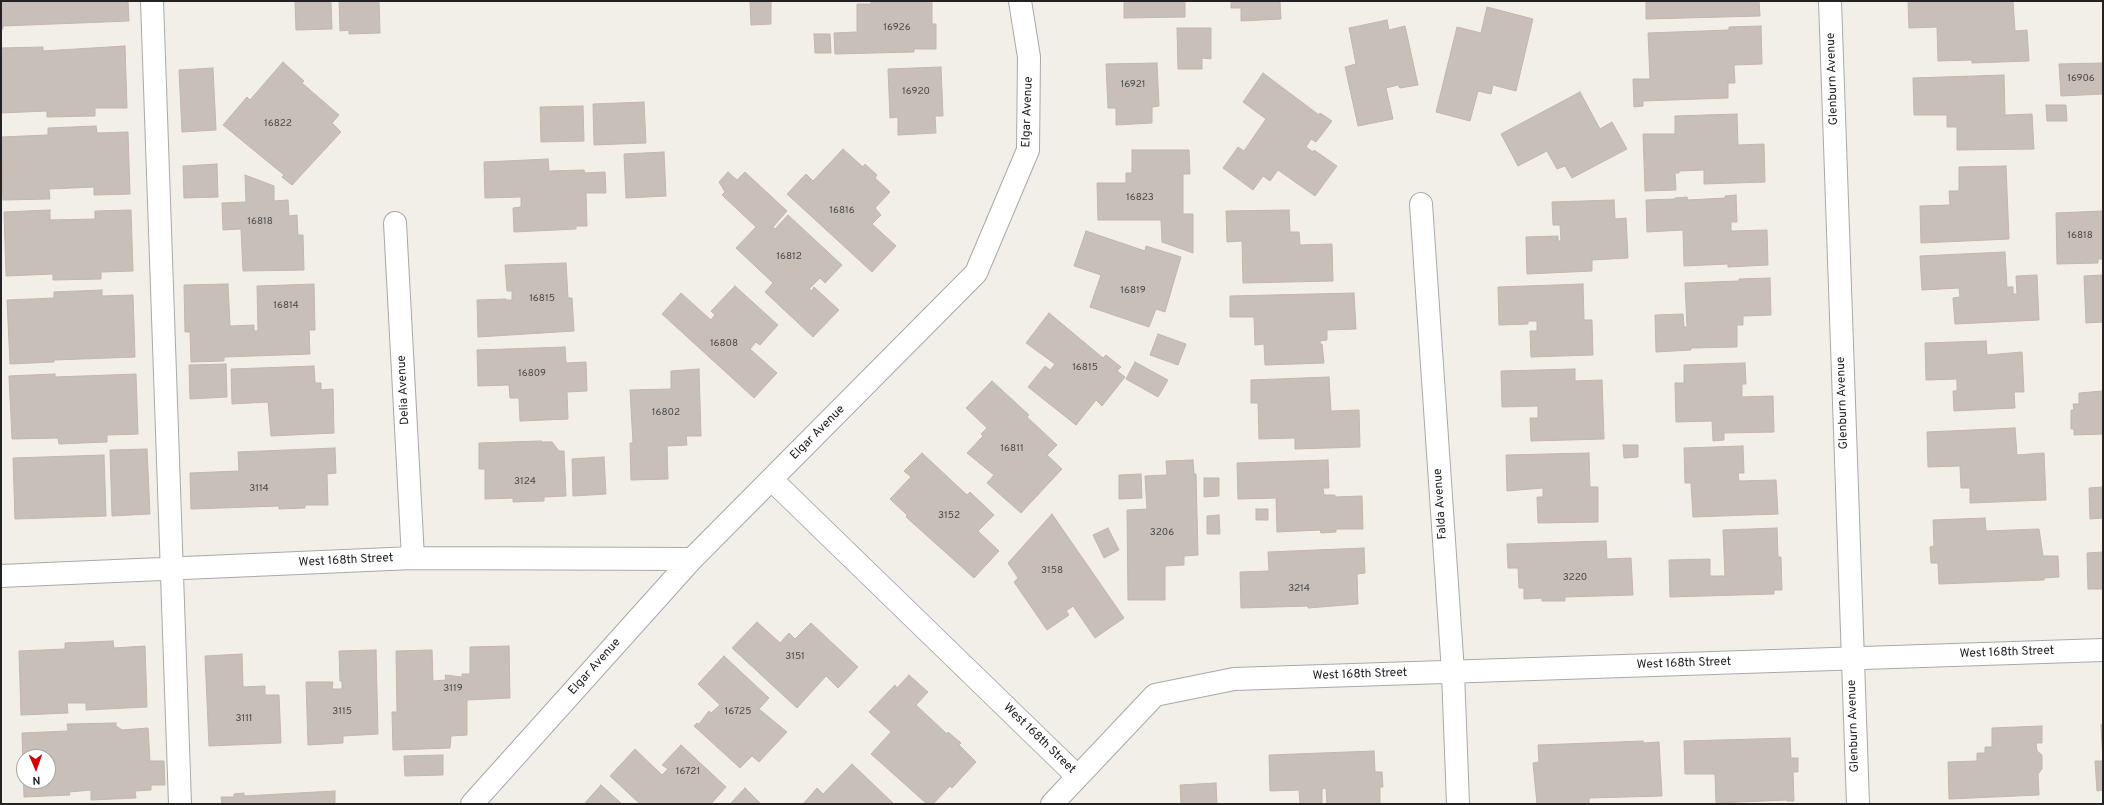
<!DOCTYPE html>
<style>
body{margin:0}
#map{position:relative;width:2104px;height:805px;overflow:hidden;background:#f2efe9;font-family:Overpass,sans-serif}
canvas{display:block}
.frame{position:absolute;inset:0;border:2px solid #222;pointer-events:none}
.north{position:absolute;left:16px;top:749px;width:40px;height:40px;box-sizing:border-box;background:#fff;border:1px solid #a7a7a7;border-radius:50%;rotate:178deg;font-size:11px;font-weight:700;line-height:16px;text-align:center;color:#222}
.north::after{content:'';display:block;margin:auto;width:14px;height:18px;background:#d40000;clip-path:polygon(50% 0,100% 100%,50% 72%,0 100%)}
</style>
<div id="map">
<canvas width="2104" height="805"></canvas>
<div class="frame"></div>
<div class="north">N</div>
</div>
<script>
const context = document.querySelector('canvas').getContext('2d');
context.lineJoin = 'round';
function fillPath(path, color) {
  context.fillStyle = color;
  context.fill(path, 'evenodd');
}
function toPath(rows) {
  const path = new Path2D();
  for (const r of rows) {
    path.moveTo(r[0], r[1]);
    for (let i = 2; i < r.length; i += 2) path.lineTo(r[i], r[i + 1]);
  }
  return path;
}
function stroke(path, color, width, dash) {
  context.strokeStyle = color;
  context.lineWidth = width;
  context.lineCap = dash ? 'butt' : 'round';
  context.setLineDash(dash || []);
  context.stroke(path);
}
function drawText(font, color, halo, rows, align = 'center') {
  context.font = font + ' Overpass,sans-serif';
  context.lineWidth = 3;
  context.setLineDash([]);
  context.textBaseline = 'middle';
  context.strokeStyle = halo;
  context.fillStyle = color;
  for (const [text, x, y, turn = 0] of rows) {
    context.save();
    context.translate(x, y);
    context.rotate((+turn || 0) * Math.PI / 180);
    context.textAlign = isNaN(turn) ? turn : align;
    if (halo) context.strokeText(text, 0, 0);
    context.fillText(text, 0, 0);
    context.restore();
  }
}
const building = toPath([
 [1,1,128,1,129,21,3,26,3,29,1,29,1,1],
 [295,1,331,1,332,29,296,30,295,1],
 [339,1,379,1,380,33,349,34,349,30,340,31,339,1],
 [750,1,771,1,771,24,751,25,750,1],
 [871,1,932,1,932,24,936,24,936,49,914,49,914,52,835,54,834,33,857,32,857,4,871,4,871,1],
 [1124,1,1185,1,1185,17,1124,18,1124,1],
 [1231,1,1280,1,1281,19,1241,21,1241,8,1231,8,1231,1],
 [1646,1,1759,1,1760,16,1646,19,1646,1],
 [1908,1,2013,1,2015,31,2027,30,2029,61,1972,63,1972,60,1938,61,1937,27,1909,28,1908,1],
 [1487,7,1533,19,1516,91,1493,85,1491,94,1478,91,1470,121,1436,112,1457,27,1481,33,1487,7],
 [1387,20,1389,30,1405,26,1418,85,1400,88,1398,85,1386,88,1393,119,1358,126,1345,67,1356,64,1349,28,1387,20],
 [1761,26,1762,64,1734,65,1735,83,1728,83,1728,98,1643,101,1643,106,1634,107,1633,79,1650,79,1648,33,1729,30,1729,27,1761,26],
 [1177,28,1211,28,1211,59,1202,58,1202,69,1178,69,1177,28],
 [814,34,830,34,831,53,815,53,814,34],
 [125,46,127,108,95,108,95,116,47,117,47,111,1,113,1,48,43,47,43,51,125,46],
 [283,62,304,81,302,83,339,115,332,123,341,132,292,185,282,177,284,175,223,125,247,97,250,100,283,62],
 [1157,63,1159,106,1152,107,1152,123,1116,125,1116,108,1108,108,1106,64,1157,63],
 [2103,63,2103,94,2061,96,2059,64,2103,63],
 [941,67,943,116,935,116,936,133,898,135,898,117,890,118,888,69,941,67],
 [213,68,216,130,182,132,179,70,213,68],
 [1263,73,1319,115,1320,113,1332,121,1316,142,1311,139,1306,147,1313,152,1314,150,1337,166,1315,196,1278,170,1270,181,1263,176,1253,190,1223,168,1238,147,1244,151,1266,119,1243,102,1263,73],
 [2004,75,2005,115,2032,114,2034,149,1957,150,1957,127,1947,127,1947,115,1914,115,1913,78,2004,75],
 [1580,92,1600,129,1612,122,1627,149,1572,178,1565,166,1557,169,1547,151,1518,166,1501,134,1580,92],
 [644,102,646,143,594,145,593,104,644,102],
 [2046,105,2066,105,2067,121,2047,121,2046,105],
 [583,106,584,141,541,142,540,107,583,106],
 [1737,114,1738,145,1764,144,1765,182,1704,184,1704,170,1679,171,1679,173,1675,173,1676,190,1645,191,1643,134,1675,134,1675,116,1737,114],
 [96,126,97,133,128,132,130,194,94,195,94,187,49,189,50,199,3,200,1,137,48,135,48,128,96,126],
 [843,149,863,167,865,164,877,175,875,178,890,192,875,208,881,215,872,224,896,246,872,272,787,194,806,174,813,181,843,149],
 [1132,150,1189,150,1190,174,1183,174,1183,214,1193,214,1193,253,1162,242,1161,220,1098,220,1097,183,1126,183,1126,173,1132,173,1132,150],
 [664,152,666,196,626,198,624,154,664,152],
 [548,159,549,171,584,170,585,173,605,172,606,193,586,193,587,226,576,226,576,229,514,232,513,208,521,207,521,197,485,198,484,162,548,159],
 [217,164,218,197,184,198,183,166,217,164],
 [2006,166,2009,239,1921,243,1920,206,1950,205,1949,191,1959,191,1959,167,2006,166],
 [728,172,737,180,745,172,787,211,773,227,775,229,788,215,842,265,825,283,820,278,809,289,812,291,814,287,839,310,813,337,765,292,773,283,736,248,756,227,722,195,725,192,719,182,728,172],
 [245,175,274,186,274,201,288,200,289,216,297,215,298,235,303,235,304,270,243,271,241,229,223,230,222,203,246,202,245,175],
 [1736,195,1737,222,1731,222,1731,231,1767,230,1768,265,1728,267,1728,264,1684,266,1683,230,1647,232,1646,200,1675,199,1675,198,1687,197,1688,200,1725,198,1725,196,1736,195],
 [1614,200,1615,219,1626,218,1628,258,1592,260,1592,271,1527,274,1526,237,1558,236,1558,241,1561,241,1560,225,1553,225,1552,202,1614,200],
 [50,210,50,220,95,219,95,211,131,210,133,271,101,272,101,279,53,280,53,274,6,276,4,212,50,210],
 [1289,210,1290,232,1299,232,1300,245,1332,244,1333,281,1243,283,1242,241,1227,242,1226,211,1289,210],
 [2103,211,2103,259,2098,259,2098,263,2057,264,2056,213,2103,211],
 [1086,231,1145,251,1146,246,1181,257,1165,312,1156,309,1149,327,1090,307,1101,275,1074,266,1086,231],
 [2005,252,2007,287,2013,287,2013,294,2017,294,2016,276,2037,275,2039,320,1955,324,1953,298,1960,297,1959,288,1922,290,1920,256,2005,252],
 [566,263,568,298,572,298,574,331,478,337,477,300,506,299,506,300,512,300,512,291,507,291,505,265,566,263],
 [2103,275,2103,322,2086,323,2084,276,2103,275],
 [1770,278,1771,315,1743,316,1743,325,1737,325,1737,347,1691,348,1691,350,1656,352,1655,315,1683,314,1684,327,1687,327,1685,283,1739,281,1739,279,1770,278],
 [228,284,230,326,254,325,254,331,258,331,257,286,314,284,315,330,309,330,310,354,224,357,224,361,191,362,190,332,185,332,184,285,228,284],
 [1583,284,1584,320,1592,320,1593,355,1531,357,1530,331,1537,331,1537,321,1528,321,1528,324,1499,325,1498,287,1583,284],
 [735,286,778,325,760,345,756,342,750,349,777,373,754,398,662,314,681,293,711,320,715,315,711,311,735,286],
 [102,290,102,296,133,295,135,357,54,360,54,362,10,364,7,300,54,298,54,292,102,290],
 [1354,293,1356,329,1327,330,1327,340,1320,341,1320,344,1322,344,1324,363,1265,365,1264,344,1255,345,1254,317,1230,317,1230,296,1354,293],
 [1049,313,1103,358,1106,355,1121,367,1117,371,1125,377,1102,406,1096,400,1076,425,1028,387,1045,366,1050,370,1055,364,1026,343,1049,313],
 [1158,334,1186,344,1178,365,1150,355,1158,334],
 [1986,341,1987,355,2022,352,2024,392,2014,392,2015,408,1954,411,1953,391,1957,391,1957,379,1926,380,1925,343,1986,341],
 [565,347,566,363,586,362,587,391,567,392,568,419,520,421,519,398,510,398,509,385,478,386,477,350,565,347],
 [1135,362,1168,380,1158,397,1126,379,1135,362],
 [1745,363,1746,384,1742,384,1742,397,1773,396,1774,432,1724,433,1724,440,1713,441,1712,421,1676,422,1675,383,1684,383,1684,365,1745,363],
 [226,364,227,397,190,399,189,365,226,364],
 [314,366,315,383,321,383,321,390,333,389,334,433,271,436,268,402,232,404,231,369,314,366],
 [699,369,701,436,686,436,687,445,667,446,668,479,631,480,630,443,633,443,630,390,671,389,671,371,699,369],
 [1575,369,1575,381,1602,380,1604,439,1531,441,1530,418,1538,418,1538,406,1502,407,1501,371,1575,369],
 [55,374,55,377,136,374,138,434,107,435,107,442,59,444,58,438,12,439,9,376,55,374],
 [1329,377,1331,411,1359,410,1360,447,1295,449,1295,438,1259,439,1258,403,1251,403,1251,380,1329,377],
 [992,381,1029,415,1027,417,1057,445,1047,455,1062,469,1021,513,987,483,994,475,967,453,983,436,981,434,987,428,966,408,992,381],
 [2103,391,2103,434,2074,435,2074,429,2071,429,2071,410,2074,410,2073,404,2079,404,2079,393,2103,391],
 [2015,428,2017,455,2044,453,2046,500,1970,503,1970,488,1961,488,1960,466,1928,467,1927,432,2015,428],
 [541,441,541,442,552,442,559,451,564,451,566,496,544,497,544,501,513,502,513,498,485,499,485,469,479,469,479,443,541,441],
 [1623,445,1638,445,1638,457,1624,458,1623,445],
 [1743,446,1744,473,1738,473,1739,481,1776,480,1778,514,1693,517,1691,483,1685,483,1684,448,1743,446],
 [335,448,336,473,327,474,328,505,305,505,305,508,279,509,279,506,191,509,190,473,239,471,238,452,335,448],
 [147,449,150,514,112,516,110,450,147,449],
 [922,453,967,495,970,492,994,515,978,531,999,551,974,578,906,517,907,515,890,499,911,477,904,471,922,453],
 [1589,453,1590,487,1598,487,1598,522,1538,523,1537,497,1543,497,1543,488,1507,491,1506,455,1589,453],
 [104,455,106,516,15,519,13,458,104,455],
 [604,457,606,494,573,496,572,459,604,457],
 [1193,460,1194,474,1196,474,1198,555,1184,556,1184,565,1165,566,1165,600,1128,600,1127,510,1147,509,1145,476,1167,475,1166,461,1193,460],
 [1328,460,1329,488,1323,488,1324,495,1335,495,1335,497,1362,496,1363,529,1336,529,1336,532,1321,533,1320,530,1277,532,1276,498,1238,499,1237,463,1328,460],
 [1141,474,1142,498,1119,499,1119,475,1141,474],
 [1204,478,1219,478,1219,496,1204,497,1204,478],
 [2103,487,2103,518,2090,519,2089,488,2103,487],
 [1256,509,1268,509,1268,520,1256,520,1256,509],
 [1052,514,1124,618,1095,638,1073,606,1066,611,1069,615,1047,630,1014,582,1018,578,1008,563,1052,514],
 [1219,515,1220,534,1207,534,1207,516,1219,515],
 [1985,518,1986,531,2039,529,2043,556,2058,556,2059,577,2044,578,2044,580,1939,584,1938,563,1931,563,1930,547,1934,546,1933,520,1985,518],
 [1108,528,1119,550,1104,558,1093,535,1108,528],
 [1777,528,1778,557,1781,557,1782,590,1774,590,1774,594,1670,597,1669,560,1710,559,1710,576,1725,576,1723,530,1777,528],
 [1606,541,1607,559,1631,558,1633,595,1565,597,1565,601,1542,601,1542,598,1524,599,1524,588,1519,588,1518,568,1508,568,1507,544,1606,541],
 [1364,548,1365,573,1357,574,1358,604,1308,608,1308,606,1241,608,1240,572,1269,571,1268,552,1364,548],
 [2103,552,2103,589,2088,589,2087,553,2103,552],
 [757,622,780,643,789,633,795,639,811,623,858,667,838,688,826,676,797,708,732,648,757,622],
 [113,641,114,648,145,646,147,707,86,710,86,703,67,703,68,713,21,715,19,651,65,649,65,643,113,641],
 [509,646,510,698,467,700,467,735,451,736,450,748,393,750,392,712,397,712,396,651,432,650,433,681,446,680,445,675,462,677,462,674,470,674,470,647,509,646],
 [376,650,378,734,343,736,343,743,308,745,306,682,333,682,332,689,342,689,342,681,340,681,339,651,376,650],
 [242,654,243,687,265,686,265,695,279,695,281,743,209,746,205,656,242,654],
 [724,656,769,698,759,709,787,732,759,762,752,756,740,768,694,726,697,723,699,724,709,711,711,713,720,705,698,684,724,656],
 [909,675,928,692,916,705,947,734,948,732,961,743,959,745,976,762,952,788,950,786,933,804,927,804,871,754,891,732,869,712,895,685,897,688,909,675],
 [116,723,116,726,122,730,148,728,150,761,164,761,165,785,151,785,151,790,135,791,136,798,91,800,91,790,69,792,70,795,24,797,22,733,68,731,67,724,116,723],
 [24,757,48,757,48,781,24,781,24,757],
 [2101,725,2103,725,2103,790,2097,791,2095,761,2103,761,2101,725],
 [2042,726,2042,743,2036,743,2037,751,2042,755,2042,769,2038,774,2039,795,1949,799,1948,762,1977,761,1977,753,1985,753,1985,747,1992,747,1992,728,2042,726],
 [1790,738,1791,758,1798,758,1798,772,1793,772,1794,801,1787,801,1787,800,1716,803,1715,774,1685,774,1684,741,1790,738],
 [1643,741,1643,743,1659,742,1662,796,1589,798,1589,804,1537,804,1533,763,1539,762,1538,745,1643,741],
 [681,745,726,787,711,804,640,804,610,776,635,749,662,775,668,769,662,765,681,745],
 [1374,751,1375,772,1382,772,1383,787,1380,787,1380,804,1327,804,1326,788,1322,789,1322,803,1312,804,1300,804,1299,790,1270,791,1269,755,1374,751],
 [443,755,443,775,405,776,404,756,443,755],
 [852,764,894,804,803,804,817,788,823,794,852,764],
 [1216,783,1217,804,1181,804,1180,785,1216,783],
 [601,785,622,804,584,804,601,785],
 [745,788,761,804,730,804,745,788],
 [335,791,335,804,222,804,221,797,234,797,234,794,244,793,244,796,335,791]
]);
fillPath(building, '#c7bfb8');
stroke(building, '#c4b6ab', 1);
const minor = toPath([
 [152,1,180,804],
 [1830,1,1858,804],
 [1421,204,1453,672,1458,804],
 [395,223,413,558],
 [772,480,1077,776],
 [1,576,413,558,692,559],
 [472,804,692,559,976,273,1028,150,1029,57,1020,1],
 [1052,804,1155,695,1234,679,2103,650]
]);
stroke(minor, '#a9a9a9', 24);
stroke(minor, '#fff', 22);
drawText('10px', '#4b4948', null, [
 ["16926",897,28],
 ["16906",2081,79],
 ["16921",1133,85],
 ["16920",916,92],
 ["16822",278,124],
 ["16823",1140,198],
 ["16816",842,211],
 ["16818",260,222],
 ["16818",2080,236],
 ["16812",789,257],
 ["16819",1133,291],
 ["16815",542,299],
 ["16814",286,306],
 ["16808",724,344],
 ["16815",1085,368],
 ["16809",532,374],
 ["16802",666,413],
 ["16811",1012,449],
 ["3124",525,482],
 ["3114",259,489],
 ["3152",949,516],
 ["3206",1162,533],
 ["3158",1052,571],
 ["3220",1575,578],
 ["3214",1299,589],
 ["3151",795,657],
 ["3119",453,689],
 ["3115",342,712],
 ["16725",738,712],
 ["3111",244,719],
 ["16721",688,772]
]);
drawText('12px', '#222', '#fff', [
 ["Glenburn Avenue",1833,79,-92],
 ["Elgar Avenue",1028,112,-88],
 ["Delia Avenue",404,390,-93],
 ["Glenburn Avenue",1843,403,-92],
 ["Elgar Avenue",818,433,-45],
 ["Falda Avenue",1441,504,-94],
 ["West 168th Street",346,561,-3],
 ["West 168th Street",2007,653,-2],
 ["West 168th Street",1684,664,-2],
 ["Elgar Avenue",595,667,-48],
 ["West 168th Street",1360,675,-2],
 ["Glenburn Avenue",1854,726,-92],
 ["West 168th Street",1039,739,44]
]);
</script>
